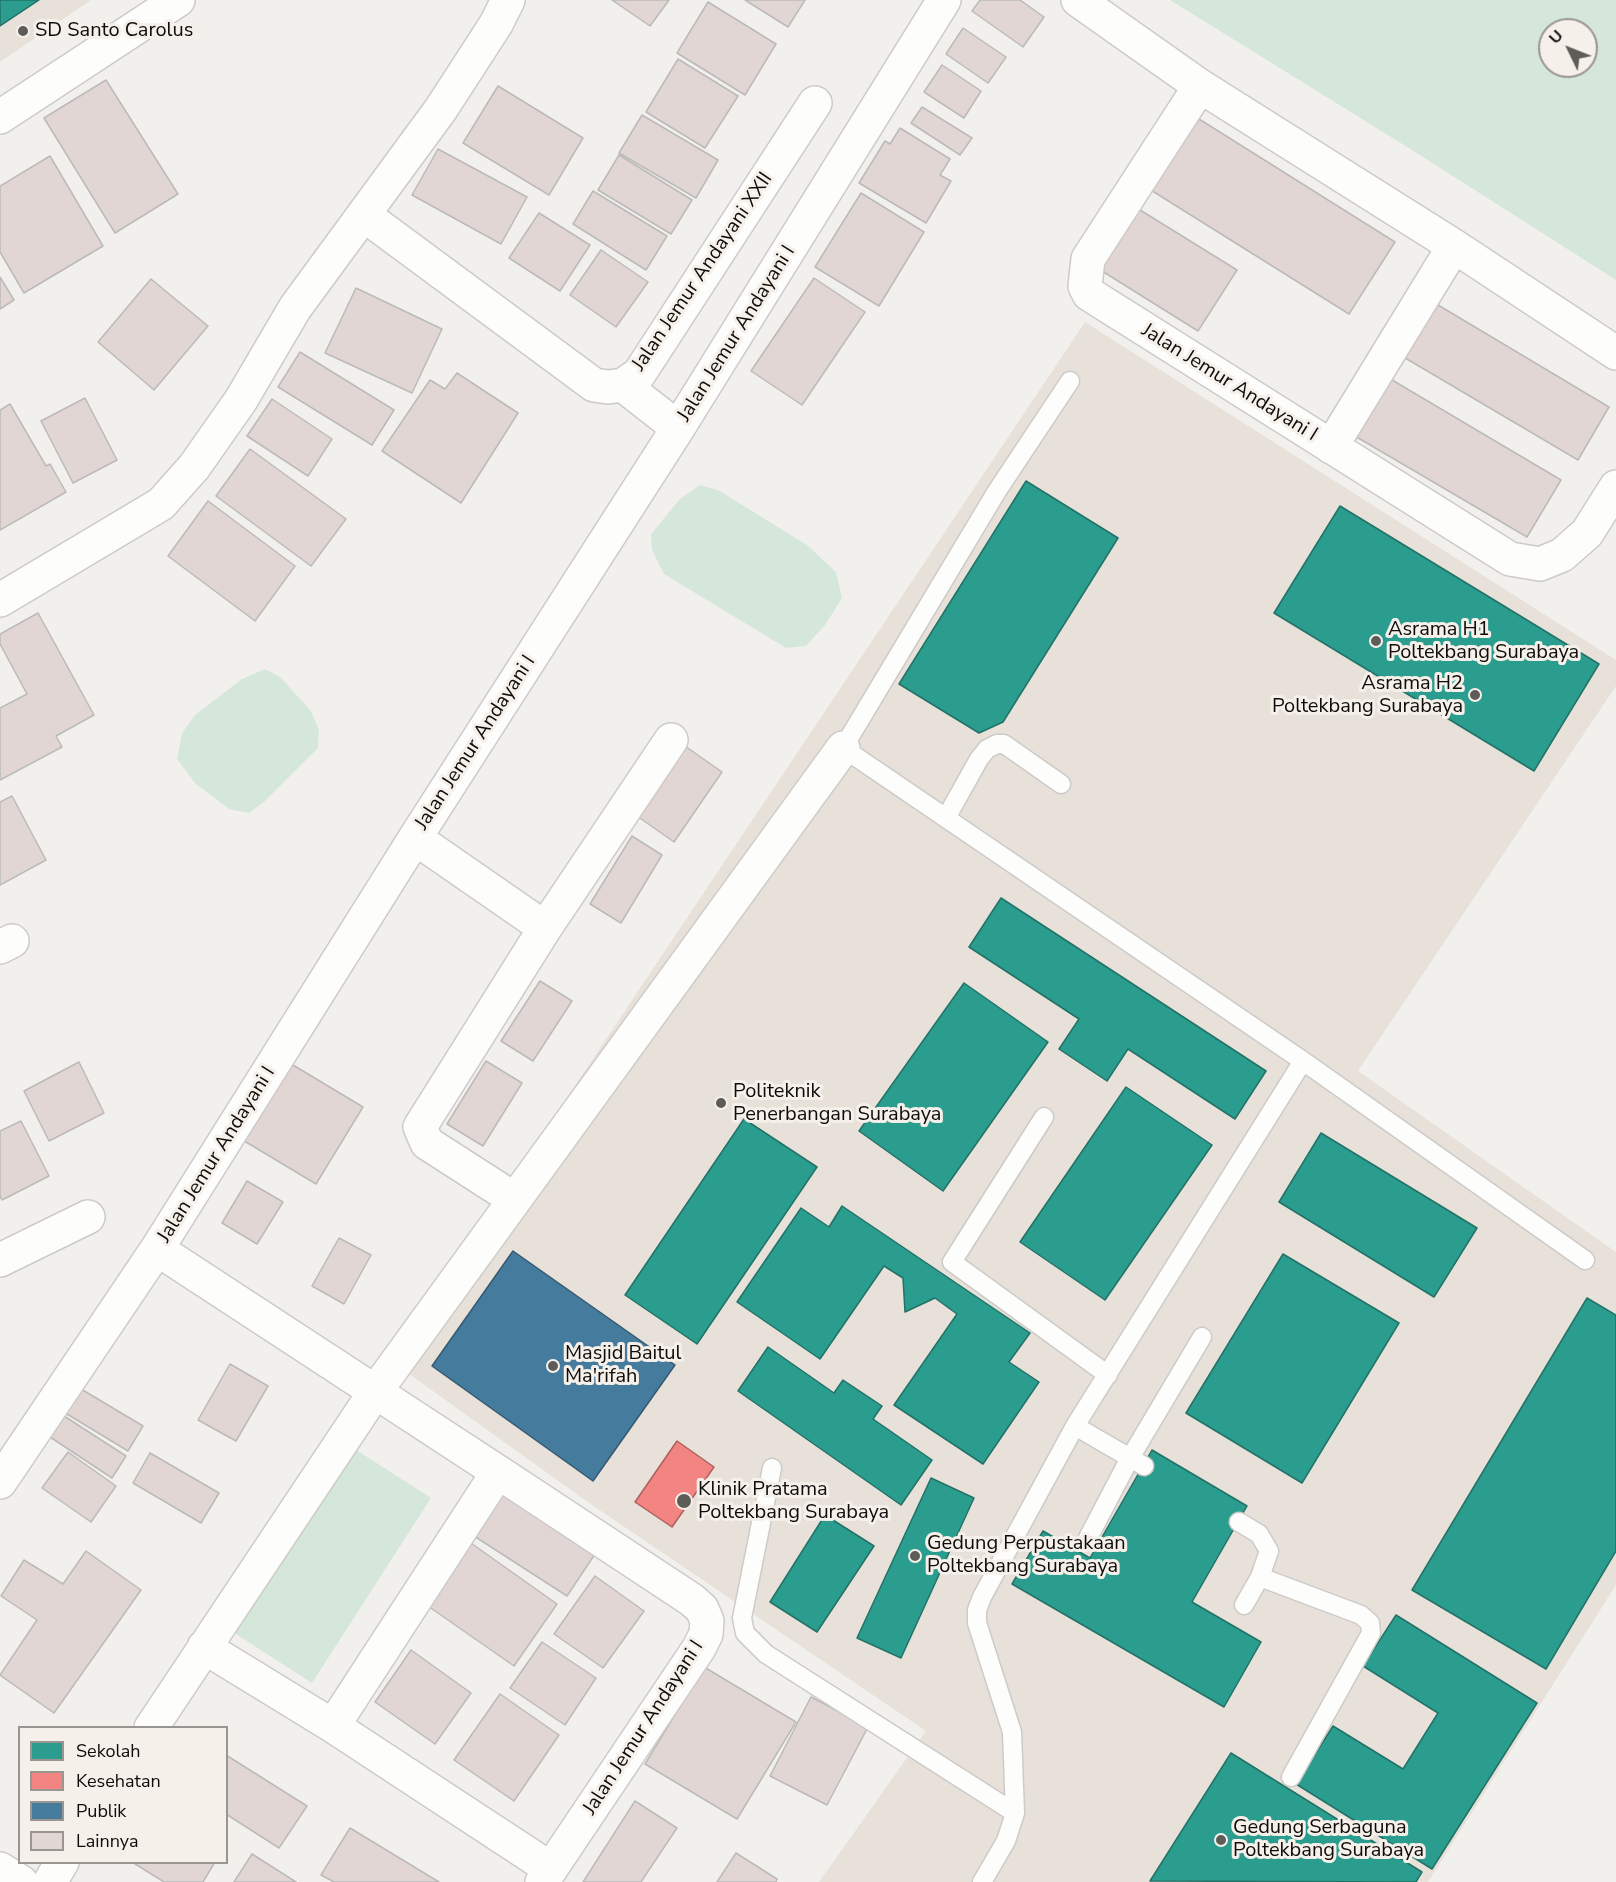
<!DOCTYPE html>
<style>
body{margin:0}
#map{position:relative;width:1616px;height:1882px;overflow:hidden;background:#f2f0ed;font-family:"Nunito Sans",sans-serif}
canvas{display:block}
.legend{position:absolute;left:18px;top:1726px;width:210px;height:138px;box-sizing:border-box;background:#f5f0ea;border:2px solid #999590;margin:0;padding:8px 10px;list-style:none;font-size:18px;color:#0e0c0a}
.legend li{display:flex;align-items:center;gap:12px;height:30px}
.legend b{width:30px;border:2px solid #999590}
.north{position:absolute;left:1538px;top:18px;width:60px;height:60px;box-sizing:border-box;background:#f5f0ea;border:2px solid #999590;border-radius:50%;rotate:313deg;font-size:16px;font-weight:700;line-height:24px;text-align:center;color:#0e0c0a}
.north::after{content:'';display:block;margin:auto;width:21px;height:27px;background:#5e5c59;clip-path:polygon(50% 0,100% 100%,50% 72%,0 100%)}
</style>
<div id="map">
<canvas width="1616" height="1882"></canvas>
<ul class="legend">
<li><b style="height:16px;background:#2a9d8f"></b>Sekolah</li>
<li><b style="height:16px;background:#f28482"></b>Kesehatan</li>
<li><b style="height:16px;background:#457b9d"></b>Publik</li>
<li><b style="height:16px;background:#e1d6d3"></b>Lainnya</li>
</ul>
<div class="north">U</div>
</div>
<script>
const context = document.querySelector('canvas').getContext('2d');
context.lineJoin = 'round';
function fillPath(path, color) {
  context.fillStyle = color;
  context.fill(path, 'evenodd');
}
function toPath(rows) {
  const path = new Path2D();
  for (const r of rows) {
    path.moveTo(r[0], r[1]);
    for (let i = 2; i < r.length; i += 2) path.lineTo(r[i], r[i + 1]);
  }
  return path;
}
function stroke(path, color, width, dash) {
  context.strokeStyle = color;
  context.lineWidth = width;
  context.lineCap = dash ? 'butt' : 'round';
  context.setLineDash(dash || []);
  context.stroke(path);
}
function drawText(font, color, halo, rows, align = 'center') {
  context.font = font + ' "Nunito Sans",sans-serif';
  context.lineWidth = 6;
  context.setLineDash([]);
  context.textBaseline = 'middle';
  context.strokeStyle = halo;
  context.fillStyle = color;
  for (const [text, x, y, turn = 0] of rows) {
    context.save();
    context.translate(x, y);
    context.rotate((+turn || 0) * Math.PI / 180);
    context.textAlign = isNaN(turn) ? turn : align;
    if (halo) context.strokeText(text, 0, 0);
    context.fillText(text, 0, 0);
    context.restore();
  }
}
fillPath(toPath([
 [0,0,91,0,0,62],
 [1085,322,1616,660,1616,686,1358,1071,1616,1252,1616,1315,1587,1298,1413,1589,1616,1551,1616,1585,1428,1882,1416,1882,1422,1872,1151,1882,819,1882,926,1731,592,1505,391,1361],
 [1026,481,1118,538,1003,722,979,733,899,684],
 [1339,506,1599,664,1534,771,1274,613],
 [1001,898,1265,1071,1128,1049,1107,1080,1059,1049,1079,1019,970,947],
 [963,983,1048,1042,943,1190,859,1131],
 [1126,1087,1211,1145,1105,1300,1020,1242],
 [1320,1133,1477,1228,1435,1296,1279,1202],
 [842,1206,1029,1333,1009,1362,1039,1382,983,1464,894,1405,957,1314,935,1298,906,1312,903,1278,884,1266,820,1359,737,1302,800,1208,829,1227],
 [513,1252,593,1480,432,1366],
 [1283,1254,1398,1323,1302,1483,1186,1413],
 [768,1347,834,1393,843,1380,881,1406,873,1419,932,1460,901,1504,738,1391],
 [677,1441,714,1467,672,1527,636,1502],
 [1152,1451,1247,1506,1192,1602,1261,1642,1224,1706,1012,1584,1043,1531,1090,1558],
 [931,1479,974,1498,901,1657,857,1638],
 [825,1515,873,1546,817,1632,770,1601],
 [1396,1615,1536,1703,1432,1869,1296,1784,1333,1726,1403,1769,1438,1713,1364,1666]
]), '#e8e1da');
fillPath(toPath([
 [1170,0,1616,0,1616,280,1412,150],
 [1550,30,1586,30,1586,66,1550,66],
 [700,485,718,490,807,545,836,572,842,598,825,625,806,646,786,648,664,574,652,550,651,534,680,499],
 [265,669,280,677,311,711,319,730,318,748,265,801,249,813,229,809,195,783,177,759,182,733,195,715,242,679],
 [347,1444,431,1498,312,1683,228,1629]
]), '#d5e6db');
const schools = toPath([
 [0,0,39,0,0,26,0,0],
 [1026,481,1118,538,1003,722,979,733,899,684,1026,481],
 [1340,506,1599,664,1534,771,1274,613,1340,506],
 [1001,898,1266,1071,1235,1119,1128,1049,1107,1081,1059,1049,1079,1019,969,947,1001,898],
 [964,983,1048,1042,943,1191,859,1131,964,983],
 [1126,1087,1212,1145,1105,1300,1020,1242,1126,1087],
 [744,1119,817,1167,697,1344,625,1295,744,1119],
 [1321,1133,1477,1228,1434,1297,1279,1202,1321,1133],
 [842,1206,1030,1333,1009,1362,1039,1382,983,1464,894,1405,957,1314,935,1298,905,1312,903,1278,884,1266,820,1359,737,1302,801,1208,829,1227,842,1206],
 [1283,1254,1399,1323,1302,1483,1186,1413,1283,1254],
 [1587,1298,1616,1315,1616,1551,1546,1669,1412,1590,1587,1298],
 [768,1347,834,1393,843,1380,882,1406,873,1419,932,1460,901,1505,738,1391,768,1347],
 [1152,1450,1247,1506,1192,1602,1261,1642,1224,1707,1012,1584,1043,1531,1090,1558,1152,1450],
 [931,1478,974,1498,901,1658,857,1638,931,1478],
 [825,1515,874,1546,817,1632,770,1602,825,1515],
 [1396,1615,1537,1703,1432,1869,1296,1784,1333,1726,1403,1769,1438,1713,1363,1666,1396,1615],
 [1231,1753,1422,1872,1416,1882,1150,1881,1231,1753]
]);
fillPath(schools, '#2a9d8f');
stroke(schools, '#227267', 1.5);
const health = toPath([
 [677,1441,714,1467,672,1527,635,1502,677,1441]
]);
fillPath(health, '#f28482');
stroke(health, '#ae605e', 1.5);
const public = toPath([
 [513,1251,675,1365,593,1481,432,1366,513,1251]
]);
fillPath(public, '#457b9d');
stroke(public, '#345a71', 1.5);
const building = toPath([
 [612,0,669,0,650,26,612,0],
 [745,0,805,0,788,27,745,0],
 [980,0,1020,0,1044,17,1023,47,972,11,980,0],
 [708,2,776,44,745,95,677,53,708,2],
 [963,28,1006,57,988,83,946,54,963,28],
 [678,59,738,96,705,148,646,112,678,59],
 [942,65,981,91,964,118,924,92,942,65],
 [106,80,178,194,115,233,44,118,106,80],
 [498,86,583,138,549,195,463,143,498,86],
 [922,107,972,138,960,155,911,123,922,107],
 [1191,114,1395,242,1349,314,1146,187,1191,114],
 [642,115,718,160,696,198,619,153,642,115],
 [900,128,950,159,940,175,951,181,926,223,859,183,885,141,890,144,900,128],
 [438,149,527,197,501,244,412,195,438,149],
 [619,155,692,200,671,234,598,190,619,155],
 [50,156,103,246,24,293,0,252,0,186,50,156],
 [593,191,667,236,646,270,573,224,593,191],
 [861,193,924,232,879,306,815,267,861,193],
 [1132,205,1237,270,1198,331,1094,266,1132,205],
 [539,213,590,245,560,291,509,258,539,213],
 [601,250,648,282,616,327,570,295,601,250],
 [0,277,14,300,0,309,0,277],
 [814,278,865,312,802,405,751,371,814,278],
 [151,279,208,326,154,390,98,342,151,279],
 [356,288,442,329,412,393,325,353,356,288],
 [1428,299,1609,407,1578,460,1395,352,1428,299],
 [300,352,394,410,372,445,278,387,300,352],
 [457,373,518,413,461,503,382,451,430,380,445,389,457,373],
 [1382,374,1561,480,1527,537,1348,432,1382,374],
 [85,398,117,460,73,483,41,421,85,398],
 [272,399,332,439,308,476,247,436,272,399],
 [10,404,46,466,50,464,66,492,0,530,0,410,10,404],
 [250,449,346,519,311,566,216,496,250,449],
 [208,501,295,566,255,621,168,556,208,501],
 [38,613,94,715,56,736,62,747,0,780,0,708,27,694,0,644,0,634,38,613],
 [685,746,722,772,674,842,637,816,685,746],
 [12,796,46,860,0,885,0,802,12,796],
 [632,836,662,855,621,923,590,904,632,836],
 [540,981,572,1001,533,1061,501,1041,540,981],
 [486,1061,522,1083,483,1146,447,1124,486,1061],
 [79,1062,104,1113,49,1141,24,1091,79,1062],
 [288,1062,363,1107,316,1184,241,1139,288,1062],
 [21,1121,49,1176,2,1200,0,1196,0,1131,21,1121],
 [247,1181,283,1202,257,1244,222,1223,247,1181],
 [339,1238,371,1255,344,1304,312,1286,339,1238],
 [230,1364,268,1386,236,1441,198,1420,230,1364],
 [76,1386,143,1426,128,1451,62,1411,76,1386],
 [64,1416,126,1456,112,1478,50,1437,64,1416],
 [68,1452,116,1486,91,1522,42,1488,68,1452],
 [150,1453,219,1493,201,1523,133,1483,150,1453],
 [505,1488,599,1548,567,1596,474,1536,505,1488],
 [468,1541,557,1604,514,1666,425,1604,468,1541],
 [86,1551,141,1590,54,1713,0,1675,37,1620,1,1596,24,1560,63,1584,86,1551],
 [595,1576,644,1611,603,1668,554,1634,595,1576],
 [542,1642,596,1678,565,1725,510,1688,542,1642],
 [411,1650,471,1693,435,1744,375,1702,411,1650],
 [704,1667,796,1722,737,1819,645,1764,704,1667],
 [500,1694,559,1735,514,1801,454,1760,500,1694],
 [811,1697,868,1727,827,1805,770,1776,811,1697],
 [226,1755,307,1806,279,1848,226,1814,226,1755],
 [635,1801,677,1828,641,1882,583,1882,635,1801],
 [350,1828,439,1882,334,1882,321,1875,350,1828],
 [736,1853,777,1879,776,1882,717,1882,736,1853],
 [252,1854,296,1882,234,1882,252,1854],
 [132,1862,215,1862,203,1882,164,1882,132,1862]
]);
fillPath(building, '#e1d6d3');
stroke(building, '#bcbab8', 1.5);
const service = toPath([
 [1070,381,997,491,843,748,1303,1061,1585,1260],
 [946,818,979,759,987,749,997,744,1004,744,1061,784],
 [1044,1117,952,1262,1108,1375],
 [1075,1426,1144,1466],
 [772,1468,742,1618,745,1633,766,1654,1015,1813],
 [1239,1522,1259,1534,1269,1551,1260,1577,1244,1605],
 [1088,1538,1130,1458,1202,1337],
 [1260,1577,1361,1615,1370,1623,1371,1633,1291,1777],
 [982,1882,1006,1841,1015,1813,1012,1732,977,1623,977,1610,982,1597,1075,1426,1303,1061]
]);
const minor = toPath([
 [1078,0,1200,86,1454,246,1616,353],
 [1200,86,1088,259,1085,286,1089,294,1510,559,1540,564,1562,555,1587,533,1616,487],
 [0,117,178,0],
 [364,215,594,385,608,387,623,385,639,374,815,103],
 [623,385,678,428],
 [1331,447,1454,246],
 [0,600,161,504,194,467,241,400,295,308,441,109,496,24,508,0],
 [415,838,545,928,420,1127,427,1143,514,1199],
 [545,928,671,740],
 [0,947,12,941],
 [157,1249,498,1472,333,1726],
 [0,1260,88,1217],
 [498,1472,692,1600,702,1609,707,1621,706,1634,699,1648,542,1882],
 [0,1482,157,1249,415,838,678,428,944,0],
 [204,1647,333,1726,551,1869],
 [151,1728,375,1392,843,748],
 [0,1869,21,1882],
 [50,1882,62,1862]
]);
stroke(service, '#cdcbc9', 21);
stroke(minor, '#cdcbc9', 36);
stroke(service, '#fdfdfc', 18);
stroke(minor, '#fdfdfc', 33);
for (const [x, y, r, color] of [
 [23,31,6,"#5e5c59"],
 [1376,641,6,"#5e5c59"],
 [1475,695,6,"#5e5c59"],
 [721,1103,6,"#5e5c59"],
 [553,1366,6,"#5e5c59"],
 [684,1501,8,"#5e5c59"],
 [915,1556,6,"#5e5c59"],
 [1221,1840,6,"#5e5c59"]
]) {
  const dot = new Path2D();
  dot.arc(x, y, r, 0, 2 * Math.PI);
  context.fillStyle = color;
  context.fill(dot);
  stroke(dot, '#f5f0ea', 2);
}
drawText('20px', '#0e0c0a', '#f5f0ea', [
 ["SD Santo Carolus",35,31],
 ["Asrama H1",1388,630],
 ["Poltekbang Surabaya",1388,653],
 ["Asrama H2",1463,684,"right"],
 ["Poltekbang Surabaya",1463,707,"right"],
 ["Politeknik",733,1092],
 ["Penerbangan Surabaya",733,1115],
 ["Masjid Baitul",565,1354],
 ["Ma'rifah",565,1377],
 ["Klinik Pratama",698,1490],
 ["Poltekbang Surabaya",698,1513],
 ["Gedung Perpustakaan",927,1544],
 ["Poltekbang Surabaya",927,1567],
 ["Gedung Serbaguna",1233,1828],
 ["Poltekbang Surabaya",1233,1851]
], 'left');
drawText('20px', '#0e0c0a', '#f5f0ea', [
 ["Jalan Jemur Andayani XXII",703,272,-56],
 ["Jalan Jemur Andayani I",737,334,-58],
 ["Jalan Jemur Andayani I",1229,383,32],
 ["Jalan Jemur Andayani I",476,743,-57],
 ["Jalan Jemur Andayani I",217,1155,-58],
 ["Jalan Jemur Andayani I",644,1728,-57]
]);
</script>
